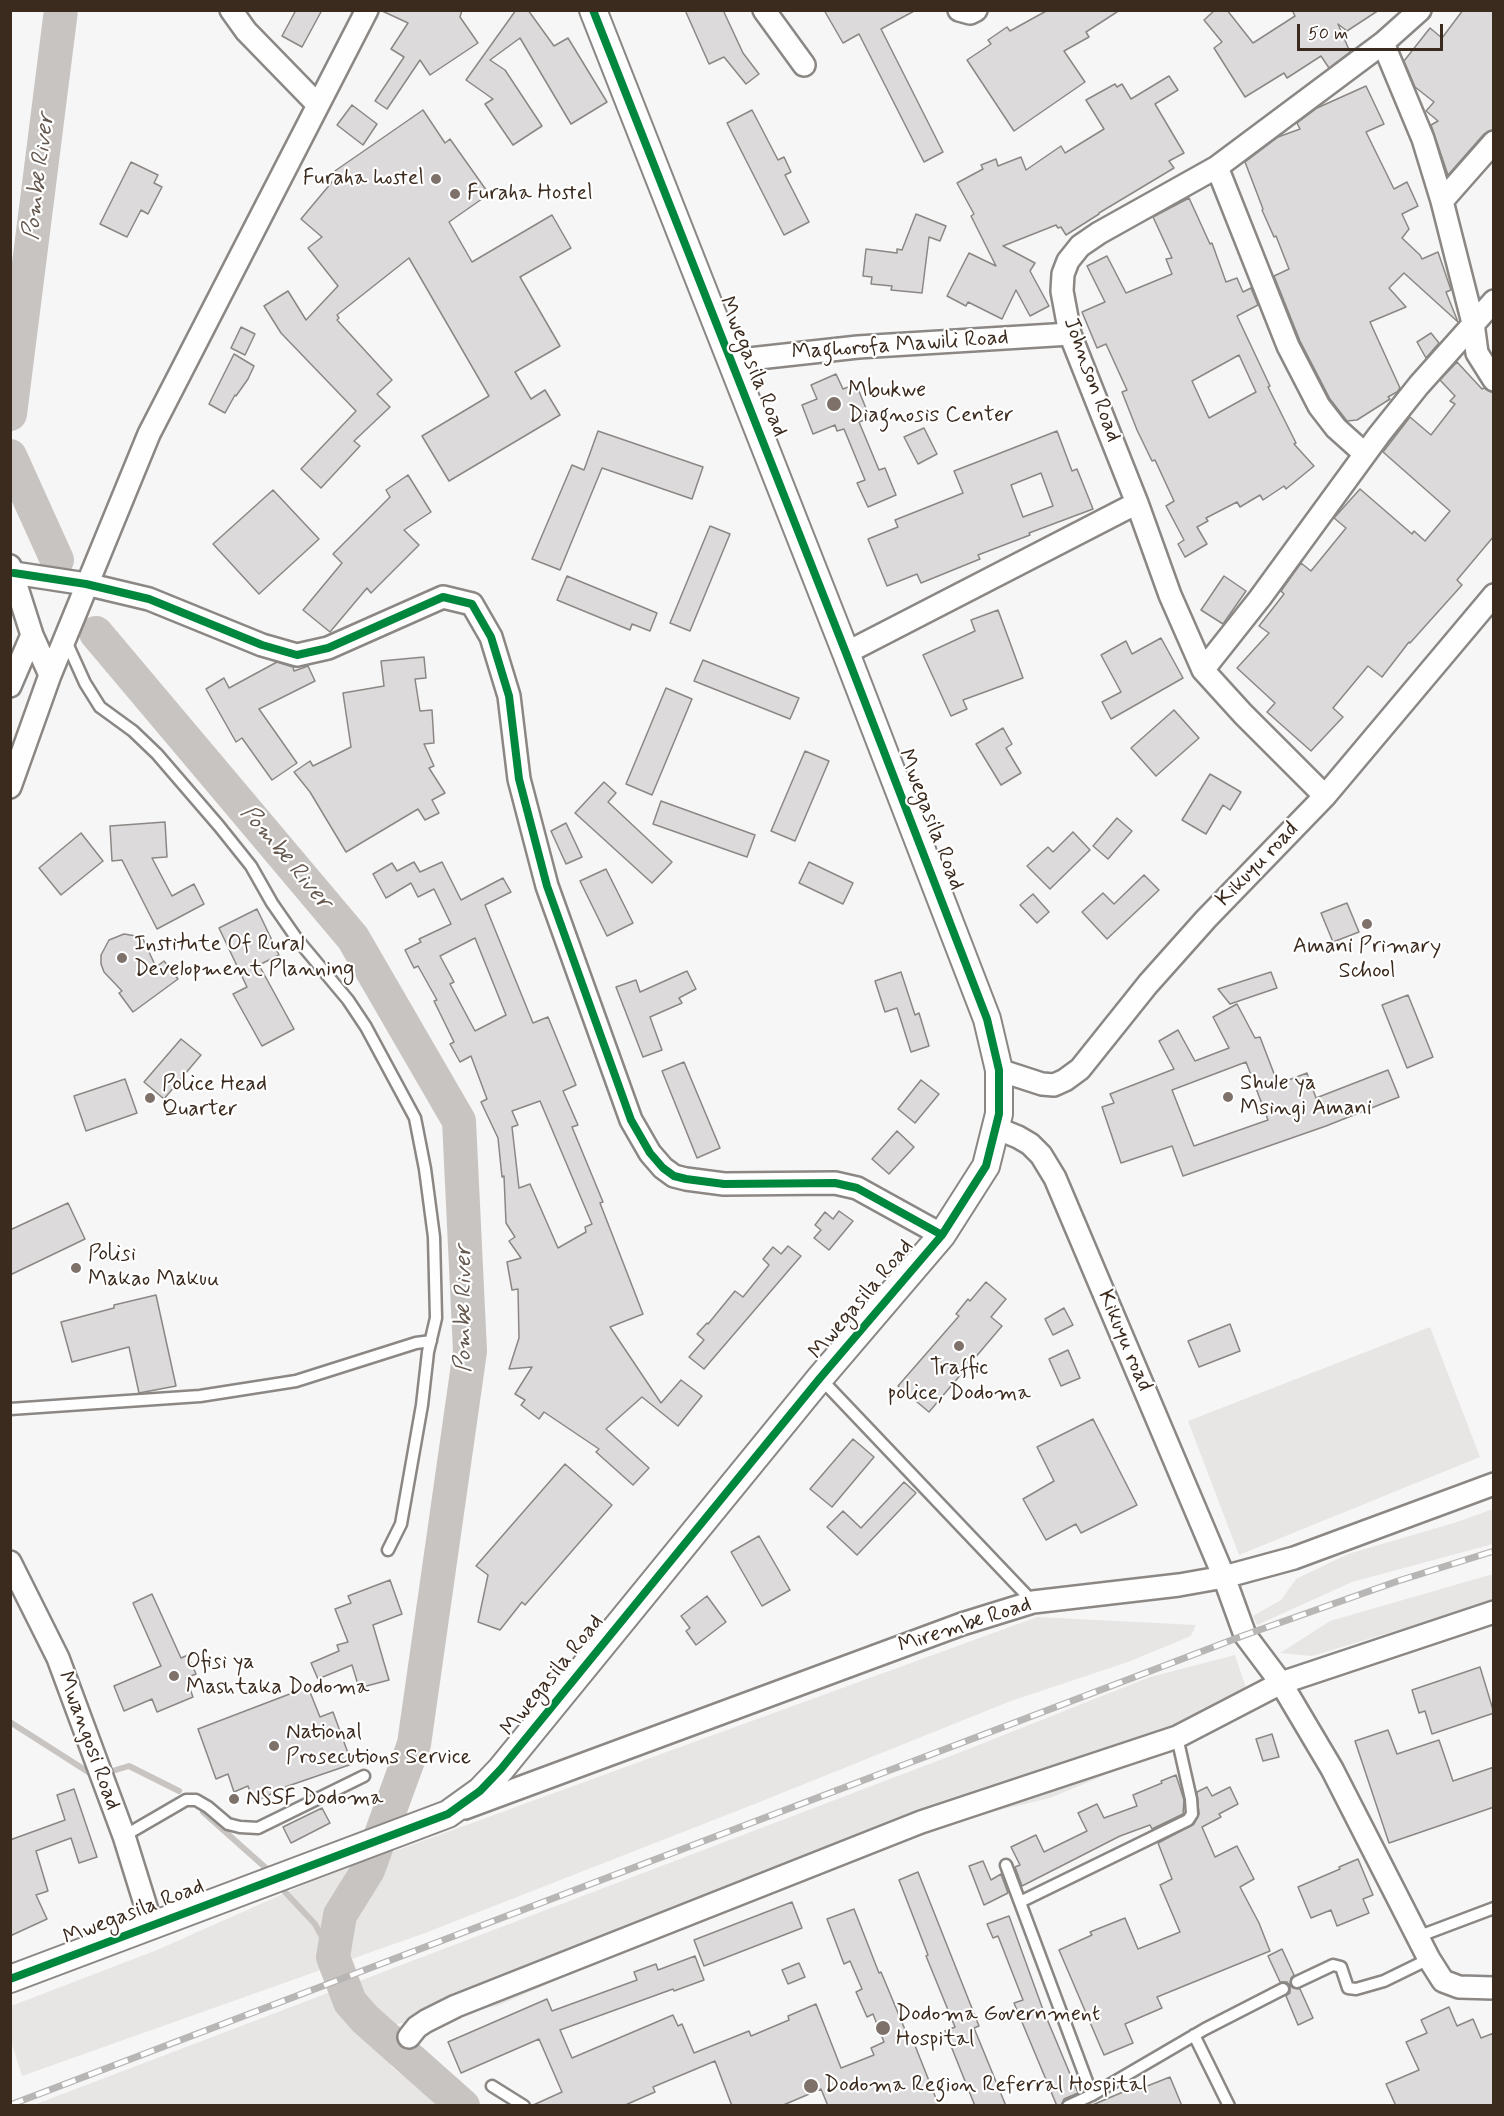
<!DOCTYPE html>
<style>
body{margin:0}
#map{position:relative;width:1504px;height:2116px;overflow:hidden;background:#f7f6f6;font-family:Mynerve,sans-serif}
canvas{display:block}
.frame{position:absolute;inset:0;border:12px solid #3b2a1e;pointer-events:none}
.scale{position:absolute;left:1297px;top:24px;width:146px;height:27px;box-sizing:border-box;border:3px solid #3b2a1e;border-top:0;padding-left:8px;font-size:18px;line-height:21px;white-space:nowrap;color:#3b2a1e;-webkit-text-stroke:4px #fff;paint-order:stroke}
</style>
<div id="map">
<canvas width="1504" height="2116"></canvas>
<div class="frame"></div>
<div class="scale">50 m</div>
</div>
<script>
const context = document.querySelector('canvas').getContext('2d');
context.lineJoin = 'round';
function fillPath(path, color) {
  context.fillStyle = color;
  context.fill(path, 'evenodd');
}
function toPath(rows) {
  const path = new Path2D();
  for (const r of rows) {
    path.moveTo(r[0], r[1]);
    for (let i = 2; i < r.length; i += 2) path.lineTo(r[i], r[i + 1]);
  }
  return path;
}
function stroke(path, color, width, dash) {
  context.strokeStyle = color;
  context.lineWidth = width;
  context.lineCap = dash ? 'butt' : 'round';
  context.setLineDash(dash || []);
  context.stroke(path);
}
function drawText(font, color, halo, rows, align = 'center') {
  context.font = font + ' Mynerve,sans-serif';
  context.lineWidth = 4.5;
  context.setLineDash([]);
  context.textBaseline = 'middle';
  context.strokeStyle = halo;
  context.fillStyle = color;
  for (const [text, x, y, turn = 0] of rows) {
    context.save();
    context.translate(x, y);
    context.rotate((+turn || 0) * Math.PI / 180);
    context.textAlign = isNaN(turn) ? turn : align;
    if (halo) context.strokeText(text, 0, 0);
    context.fillText(text, 0, 0);
    context.restore();
  }
}
fillPath(toPath([
 [1430,1327,1480,1457,1239,1555,1188,1421],
 [1493,1509,1493,1544,1352,1582,1257,1625,1253,1616,1281,1600,1296,1579,1348,1554,1457,1522],
 [1493,1574,1493,1605,1452,1614,1312,1656,1280,1653,1330,1621],
 [1037,1617,1196,1625,1191,1636,1128,1662,1011,1701,752,1805,425,1933,22,2076,11,2041,11,2006,157,1950,310,1882],
 [1235,1655,1251,1703,1201,1739,1151,1756,1050,1798,983,1814,730,1905,497,2006,397,2024,391,2066,429,2096,435,2105,31,2106,966,1750,1150,1677]
]), '#e8e6e4');
stroke(toPath([
 [10,1722,96,1777],
 [109,1772,129,1766,179,1791],
 [203,1812,267,1869],
 [285,1892,315,1924,333,1957]
]), '#c8c4c1', 6);
stroke(toPath([
 [10,414,61,10],
 [10,456,57,560],
 [96,633,353,938,459,1121,470,1351,414,1744,368,1870,340,1915,333,1957,350,2002,365,2019,463,2106]
]), '#c8c4c1', 34);
const building = toPath([
 [296,10,322,10,302,47,282,36,296,10],
 [380,10,462,10,460,17,478,43,430,75,420,60,387,109,375,101,404,57,391,49,408,23,380,10],
 [516,10,528,10,554,46,568,38,607,102,571,124,520,38,490,60,505,70,542,126,513,145,485,104,493,99,466,80,516,10],
 [685,10,723,10,743,53,759,74,746,84,724,57,709,64,685,10],
 [824,10,916,10,881,29,943,152,924,162,859,34,843,43,824,10],
 [1048,10,1120,10,1086,32,1089,37,1064,51,1085,82,1014,131,967,60,991,44,988,40,1007,27,1010,31,1048,10],
 [1215,10,1227,10,1253,43,1295,16,1292,10,1379,10,1347,31,1338,24,1350,52,1329,68,1321,56,1287,78,1284,73,1245,97,1214,48,1222,42,1204,20,1215,10],
 [1463,10,1494,10,1494,130,1484,134,1448,175,1431,125,1438,121,1426,111,1434,102,1415,87,1404,61,1430,28,1442,38,1463,10],
 [1169,76,1178,90,1155,104,1184,153,1169,161,1174,168,1099,213,1099,214,1066,235,1061,227,1058,228,1056,225,1003,246,1035,263,1030,271,1049,306,1030,316,1016,290,1002,319,968,302,966,306,947,296,969,253,996,266,971,216,974,214,957,183,983,169,981,165,996,159,998,166,1021,157,1026,170,1061,146,1065,153,1104,129,1086,100,1115,84,1117,87,1122,84,1131,99,1169,76],
 [1366,86,1384,124,1366,132,1394,189,1407,182,1418,206,1402,214,1409,229,1402,238,1420,255,1422,259,1438,252,1451,290,1446,292,1458,322,1404,273,1389,288,1406,307,1370,322,1400,388,1397,392,1388,397,1390,399,1357,420,1347,421,1330,399,1300,341,1274,276,1289,269,1276,236,1274,237,1262,210,1263,209,1245,162,1278,137,1300,129,1297,123,1317,108,1366,86],
 [352,105,377,124,363,145,337,125,352,105],
 [423,110,445,143,450,139,489,194,449,222,472,262,552,215,571,248,520,277,560,346,515,372,531,399,545,390,560,415,449,481,422,436,489,396,409,258,337,315,339,318,337,320,392,380,377,394,390,407,354,441,360,446,321,488,301,469,356,411,281,333,264,306,288,291,306,320,338,286,308,248,322,237,301,219,337,176,332,173,423,110],
 [752,110,778,160,784,157,791,172,785,175,809,222,784,235,727,123,752,110],
 [131,162,158,175,154,183,162,187,148,214,141,210,127,237,100,224,131,162],
 [1189,198,1210,244,1212,243,1226,282,1237,278,1243,292,1251,288,1258,305,1237,316,1270,386,1268,387,1296,443,1294,444,1314,466,1286,489,1284,486,1263,500,1260,495,1240,507,1237,502,1206,518,1208,521,1197,527,1207,544,1185,557,1178,544,1184,540,1166,506,1174,501,1155,460,1152,461,1137,430,1122,392,1127,390,1106,344,1097,348,1082,312,1105,302,1087,266,1107,256,1126,293,1172,274,1166,259,1172,258,1153,217,1189,198],
 [1239,355,1256,392,1209,418,1192,381,1239,355],
 [916,214,946,226,940,241,929,237,922,293,891,290,892,286,871,284,872,277,863,276,866,249,897,253,897,249,902,250,916,214],
 [241,327,255,334,245,355,231,348,241,327],
 [1431,333,1439,343,1426,358,1417,342,1431,333],
 [234,354,254,366,248,379,236,396,235,395,225,413,209,404,234,354],
 [1457,362,1482,389,1484,388,1494,393,1494,536,1457,580,1462,585,1410,643,1409,642,1382,677,1368,666,1333,708,1343,717,1311,751,1267,712,1275,703,1237,668,1269,633,1259,626,1284,594,1281,591,1301,563,1311,571,1346,528,1334,518,1360,489,1412,534,1414,531,1425,541,1450,511,1383,452,1410,417,1431,435,1455,404,1450,401,1455,396,1440,380,1457,362],
 [836,374,843,389,856,384,870,418,859,422,879,470,885,468,896,495,868,507,857,483,865,480,844,429,837,431,835,425,813,434,802,405,817,399,811,385,836,374],
 [924,428,937,454,918,464,904,437,924,428],
 [598,431,703,467,692,499,602,468,560,570,532,559,572,465,584,470,598,431],
 [1057,431,1072,471,1077,469,1093,509,1029,533,1030,535,978,555,980,559,921,583,917,574,887,586,868,539,898,527,895,520,963,493,954,471,1057,431],
 [1041,473,1053,506,1023,517,1011,485,1041,473],
 [408,475,431,512,404,530,419,545,371,593,367,588,330,632,303,610,342,563,333,554,390,497,386,490,408,475],
 [273,490,319,539,259,594,213,544,273,490],
 [710,526,730,534,690,631,670,623,710,526],
 [567,576,657,613,650,631,632,624,630,630,557,600,567,576],
 [1224,576,1246,591,1223,624,1201,610,1224,576],
 [998,610,1023,678,963,700,967,709,951,716,923,655,975,631,971,620,998,610],
 [1161,638,1183,678,1111,719,1102,702,1121,692,1101,655,1126,641,1132,654,1161,638],
 [424,657,426,678,415,679,420,711,432,710,434,743,424,744,434,766,429,768,445,793,432,800,439,813,425,820,418,809,346,852,310,792,294,772,310,761,313,766,351,747,343,693,384,686,381,661,424,657],
 [703,660,799,698,790,719,694,681,703,660],
 [277,662,293,667,294,671,308,666,315,681,259,709,297,763,272,780,242,738,236,742,206,689,224,678,229,688,277,662],
 [666,688,692,699,652,795,626,784,666,688],
 [1174,710,1199,738,1156,776,1131,748,1174,710],
 [1003,728,1012,744,1006,748,1021,773,1001,785,976,744,1003,728],
 [805,751,829,761,795,841,771,831,805,751],
 [1210,774,1241,792,1230,810,1223,805,1206,834,1182,820,1210,774],
 [604,782,616,793,608,802,672,862,652,883,575,813,604,782],
 [661,801,755,835,747,857,653,824,661,801],
 [1117,818,1132,831,1108,859,1093,846,1117,818],
 [165,822,167,857,152,858,172,896,194,884,204,904,157,929,122,860,112,861,110,826,165,822],
 [566,823,582,857,566,864,551,831,566,823],
 [1073,832,1090,850,1050,889,1027,866,1048,847,1053,852,1073,832],
 [81,833,103,861,61,895,39,868,81,833],
 [414,862,420,872,442,862,461,900,503,878,511,892,485,905,533,1023,548,1017,576,1085,563,1091,578,1125,572,1127,603,1202,600,1203,643,1314,610,1327,661,1403,681,1380,702,1396,678,1426,642,1397,606,1429,649,1468,633,1485,596,1452,599,1449,544,1412,539,1419,521,1405,525,1400,515,1394,532,1367,509,1369,519,1338,518,1289,512,1290,507,1262,521,1258,509,1241,515,1237,506,1223,504,1176,502,1177,498,1138,481,1102,487,1099,471,1056,460,1062,450,1044,454,1042,434,1001,437,1000,418,966,414,968,405,950,421,942,419,939,451,924,434,889,418,897,411,883,386,898,373,874,392,863,397,871,414,862],
 [475,938,506,1015,475,1031,450,984,454,982,440,956,475,938],
 [540,1101,592,1224,585,1227,586,1232,558,1248,530,1184,519,1188,512,1127,518,1125,512,1111,540,1101],
 [809,862,853,883,843,904,799,883,809,862],
 [606,869,633,923,607,936,580,881,606,869],
 [1144,875,1159,890,1107,939,1082,912,1103,893,1114,904,1144,875],
 [1033,894,1049,912,1037,923,1020,905,1033,894],
 [1347,903,1359,932,1333,942,1321,913,1347,903],
 [257,909,279,955,259,965,294,1029,262,1046,233,994,247,987,219,928,257,909],
 [124,934,142,937,156,967,164,961,178,979,133,1012,119,993,122,991,104,972,101,964,101,955,109,940,124,934],
 [687,971,696,989,679,998,682,1003,650,1017,662,1050,643,1057,616,987,636,980,640,992,687,971],
 [901,972,915,1015,919,1013,929,1046,911,1052,897,1008,885,1012,875,981,901,972],
 [1271,972,1277,988,1230,1004,1218,989,1271,972],
 [1408,995,1433,1057,1407,1068,1382,1005,1408,995],
 [1237,1004,1255,1038,1260,1037,1278,1084,1307,1073,1316,1098,1388,1070,1399,1097,1326,1126,1183,1176,1172,1146,1121,1163,1102,1107,1114,1103,1110,1094,1174,1069,1159,1041,1178,1030,1195,1061,1229,1048,1213,1017,1237,1004],
 [1246,1062,1268,1120,1194,1146,1172,1090,1246,1062],
 [181,1039,201,1055,164,1099,144,1082,181,1039],
 [684,1062,720,1148,697,1158,662,1071,684,1062],
 [125,1079,137,1113,86,1131,74,1096,125,1079],
 [921,1080,939,1094,915,1123,898,1109,921,1080],
 [897,1131,914,1147,889,1174,872,1159,897,1131],
 [68,1203,85,1239,10,1275,10,1230,68,1203],
 [839,1211,853,1221,829,1250,814,1238,821,1230,815,1225,825,1212,833,1219,839,1211],
 [788,1246,801,1256,704,1369,689,1357,704,1340,697,1334,707,1323,708,1324,735,1291,743,1297,769,1265,763,1259,773,1247,781,1254,788,1246],
 [986,1282,1006,1299,991,1317,1002,1326,929,1412,898,1386,959,1316,956,1314,968,1299,970,1301,986,1282],
 [156,1295,176,1386,139,1393,129,1347,72,1362,61,1322,114,1308,114,1305,156,1295],
 [1064,1308,1073,1325,1053,1335,1045,1319,1064,1308],
 [1230,1324,1240,1351,1199,1367,1188,1341,1230,1324],
 [1068,1350,1080,1378,1061,1386,1049,1359,1068,1350],
 [1093,1419,1137,1505,1081,1533,1076,1524,1046,1540,1023,1499,1054,1481,1037,1447,1093,1419],
 [853,1439,874,1457,832,1507,810,1489,853,1439],
 [565,1464,612,1505,525,1605,522,1602,500,1630,478,1622,488,1575,476,1566,565,1464],
 [904,1482,916,1493,857,1555,827,1527,843,1511,861,1528,904,1482],
 [759,1536,790,1590,762,1606,731,1552,759,1536],
 [390,1580,402,1614,373,1625,389,1680,359,1688,352,1665,318,1679,311,1663,339,1651,337,1645,348,1642,335,1609,351,1603,348,1596,390,1580],
 [152,1594,181,1658,188,1655,196,1674,186,1678,193,1697,157,1712,152,1699,124,1711,114,1686,161,1666,133,1603,152,1594],
 [707,1596,726,1622,696,1645,686,1631,690,1628,681,1616,707,1596],
 [1480,1667,1494,1713,1432,1734,1425,1711,1419,1713,1412,1690,1480,1667],
 [308,1687,320,1717,333,1712,352,1764,288,1786,254,1802,248,1786,234,1792,228,1774,216,1779,198,1729,308,1687],
 [1388,1730,1397,1754,1439,1740,1453,1781,1494,1767,1494,1807,1389,1843,1355,1741,1388,1730],
 [1272,1734,1279,1757,1263,1761,1256,1739,1272,1734],
 [1176,1775,1184,1800,1183,1814,1152,1829,1150,1825,1120,1836,1022,1886,1015,1867,1020,1865,1011,1847,1036,1835,1044,1852,1087,1831,1078,1813,1097,1804,1104,1818,1137,1806,1133,1795,1162,1783,1161,1781,1176,1775],
 [1207,1787,1212,1796,1230,1787,1238,1804,1219,1814,1221,1817,1202,1827,1215,1857,1237,1846,1254,1879,1240,1887,1259,1923,1270,1951,1157,1997,1162,2008,1125,2024,1133,2043,1104,2055,1059,1950,1092,1935,1090,1932,1125,1918,1138,1949,1180,1932,1160,1885,1172,1879,1158,1843,1194,1824,1199,1814,1197,1792,1207,1787],
 [74,1789,97,1857,79,1863,71,1838,36,1851,48,1891,36,1895,47,1919,10,1936,10,1840,65,1820,57,1795,74,1789],
 [322,1808,330,1823,291,1843,283,1827,322,1808],
 [1358,1859,1373,1895,1363,1899,1369,1913,1337,1926,1331,1910,1311,1918,1298,1887,1340,1869,1339,1867,1358,1859],
 [983,1861,991,1880,1001,1874,1008,1893,984,1905,969,1866,983,1861],
 [918,1872,979,2026,974,2028,1006,2106,975,2106,945,2031,955,2027,926,1956,928,1955,899,1880,918,1872],
 [792,1902,802,1928,704,1966,694,1940,792,1902],
 [854,1909,879,1973,881,1972,911,2044,914,2043,939,2106,828,2106,821,2089,781,2106,732,2106,715,2061,653,2087,655,2092,623,2106,531,2106,562,2092,539,2039,461,2073,448,2042,547,1999,552,2011,637,1980,634,1972,656,1964,658,1970,695,1956,704,1980,674,1991,673,1989,560,2030,572,2058,673,2015,678,2026,682,2024,694,2053,749,2031,751,2036,789,2020,788,2016,816,2004,841,2068,874,2055,871,2048,884,2042,873,2014,867,2017,856,1992,862,1989,850,1961,844,1964,827,1919,854,1909],
 [1009,1916,1042,2007,1078,2093,1064,2099,1061,2106,1057,2106,1014,2003,1023,2000,998,1936,993,1938,987,1924,1009,1916],
 [1282,1949,1294,1975,1291,1978,1290,1985,1293,1988,1300,1989,1313,2018,1298,2025,1286,1996,1290,1993,1290,1986,1287,1982,1280,1982,1268,1956,1282,1949],
 [799,1963,805,1977,788,1984,782,1970,799,1963],
 [1449,2007,1457,2026,1473,2019,1481,2038,1494,2033,1494,2106,1396,2106,1386,2084,1419,2070,1406,2042,1427,2033,1421,2020,1449,2007],
 [1170,2077,1182,2106,1090,2106,1130,2089,1132,2092,1170,2077]
]);
fillPath(building, '#dcdada');
stroke(building, '#8b8784', 1.5);
const service = toPath([
 [66,641,85,683,100,707,133,731,157,754,219,826,251,866,272,903,297,939,348,1000,366,1027,415,1118,425,1169,434,1237,436,1318,428,1352,422,1405,401,1524,388,1550],
 [820,1378,1033,1602],
 [10,1409,200,1396,296,1381,416,1343,431,1341],
 [124,1836,186,1800,196,1800,208,1807,228,1824,240,1827,258,1828,364,1776],
 [1006,1865,1092,2095],
 [1020,1902,1188,1820,1192,1814,1191,1799,1177,1737],
 [1417,1937,1494,1908],
 [1297,1982,1333,1965,1341,1967,1348,1988,1356,1989,1384,1981,1429,1959],
 [1194,2035,1229,2106],
 [492,2086,524,2106],
 [1068,2106,1092,2095,1205,2029,1283,1989]
]);
const minor = toPath([
 [231,10,246,31,318,105],
 [764,10,804,65],
 [959,10,970,13,976,10],
 [1383,43,1423,139,1442,201,1473,323,1477,353,1494,380],
 [1217,167,1288,346,1319,406,1336,428,1365,454],
 [1442,201,1494,142],
 [731,361,858,347,1070,334],
 [10,566,32,635,50,675,10,787],
 [14,573,86,584,149,599,262,645,297,655,328,648,443,597,472,604,491,637,509,696,519,779,547,886,631,1120,650,1153,663,1168,674,1176,686,1179,724,1184,835,1183,857,1188,942,1235],
 [846,653,1137,503],
 [1203,670,1260,598,1379,435,1419,385,1494,301],
 [50,675,149,434,367,10],
 [10,686,32,635],
 [1325,796,1243,714,1203,670,1170,595,1137,503,1070,334,1062,291,1063,274,1068,261,1080,246,1099,233,1217,167,1383,43,1420,10],
 [999,1070,1042,1084,1054,1085,1065,1080,1080,1069,1148,984,1206,919,1325,796,1494,595],
 [996,1128,1018,1137,1030,1144,1041,1155,1055,1178,1224,1577,1245,1635,1281,1683,1332,1769,1429,1959,1443,1981,1459,1987,1494,1988],
 [10,1562,58,1658,124,1836,152,1926],
 [465,1808,962,1624,1033,1602,1179,1585,1224,1577,1294,1558,1494,1484],
 [409,2037,417,2027,426,2021,456,2006,921,1822,1177,1737,1281,1683,1494,1612]
]);
const tertiary = toPath([
 [10,1979,448,1814,480,1791,501,1769,820,1378,942,1235,986,1166,999,1114,999,1070,987,1019,846,653,593,10]
]);
stroke(service, '#8b8784', 15);
stroke(minor, '#8b8784', 26);
stroke(tertiary, '#8b8784', 30);
stroke(service, '#fefefe', 10);
stroke(minor, '#fefefe', 21);
stroke(tertiary, '#fefefe', 26);
const rail = toPath([
 [10,2105,1245,1635,1398,1581,1494,1551]
]);
stroke(rail, '#b8b6b5', 7);
stroke(rail, '#fff', 4.5, [14]);
stroke(toPath([
 [14,573,86,584,149,599,262,645,297,655,328,648,443,597,472,604,491,637,509,696,519,779,547,886,631,1120,650,1153,663,1168,674,1176,686,1179,724,1184,835,1183,857,1188,942,1235],
 [10,1979,448,1814,480,1791,501,1769,820,1378,942,1235,986,1166,999,1114,999,1070,987,1019,846,653,593,10]
]), '#00873e', 8);
for (const [x, y, r, color] of [
 [436,179,6,"#7d716a"],
 [455,194,6,"#7d716a"],
 [834,404,8,"#7d716a"],
 [1367,924,6,"#7d716a"],
 [122,958,6,"#7d716a"],
 [1228,1097,6,"#7d716a"],
 [150,1098,6,"#7d716a"],
 [76,1268,6,"#7d716a"],
 [959,1346,6,"#7d716a"],
 [174,1676,6,"#7d716a"],
 [274,1746,6,"#7d716a"],
 [234,1799,6,"#7d716a"],
 [883,2028,8,"#7d716a"],
 [811,2086,8,"#7d716a"]
]) {
  const dot = new Path2D();
  dot.arc(x, y, r, 0, 2 * Math.PI);
  context.fillStyle = color;
  context.fill(dot);
  stroke(dot, '#fff', 2);
}
drawText('22px', '#3b2a1e', '#fff', [
 ["Furaha hostel",424,179,"right"],
 ["Furaha Hostel",467,194],
 ["Mbukwe",848,391],
 ["Diagnosis Center",848,416],
 ["Institute Of Rural",134,945],
 ["Development Planning",134,970],
 ["Amani Primary",1367,947,"center"],
 ["School",1367,972,"center"],
 ["Shule ya",1240,1084],
 ["Msingi Amani",1240,1109],
 ["Police Head",162,1085],
 ["Quarter",162,1110],
 ["Polisi",88,1255],
 ["Makao Makuu",88,1280],
 ["Traffic",959,1369,"center"],
 ["police, Dodoma",959,1394,"center"],
 ["Ofisi ya",186,1663],
 ["Mashtaka Dodoma",186,1688],
 ["National",286,1733],
 ["Prosecutions Service",286,1758],
 ["NSSF Dodoma",246,1799],
 ["Dodoma Government",896,2015],
 ["Hospital",896,2040],
 ["Dodoma Region Referral Hospital",824,2086]
], 'left');
drawText('22px', '#3b2a1e', '#fff', [
 ["Maghorofa Mawili Road",900,346,-4],
 ["Mwegasila Road",752,367,68],
 ["Johnson Road",1091,380,70],
 ["Mwegasila Road",930,820,69],
 ["Kikuyu road",1258,865,-46],
 ["Mwegasila Road",862,1300,-50],
 ["Kikuyu road",1124,1341,67],
 ["Mirembe Road",965,1626,-18],
 ["Mwegasila Road",553,1676,-51],
 ["Mwangosi Road",88,1741,70],
 ["Mwegasila Road",134,1913,-21]
]);
drawText('italic 24px', '#65584f', '#fff', [
 ["Pombe River",40,177,-83],
 ["Pombe River",285,858,50],
 ["Pombe River",465,1309,-90]
]);
</script>
